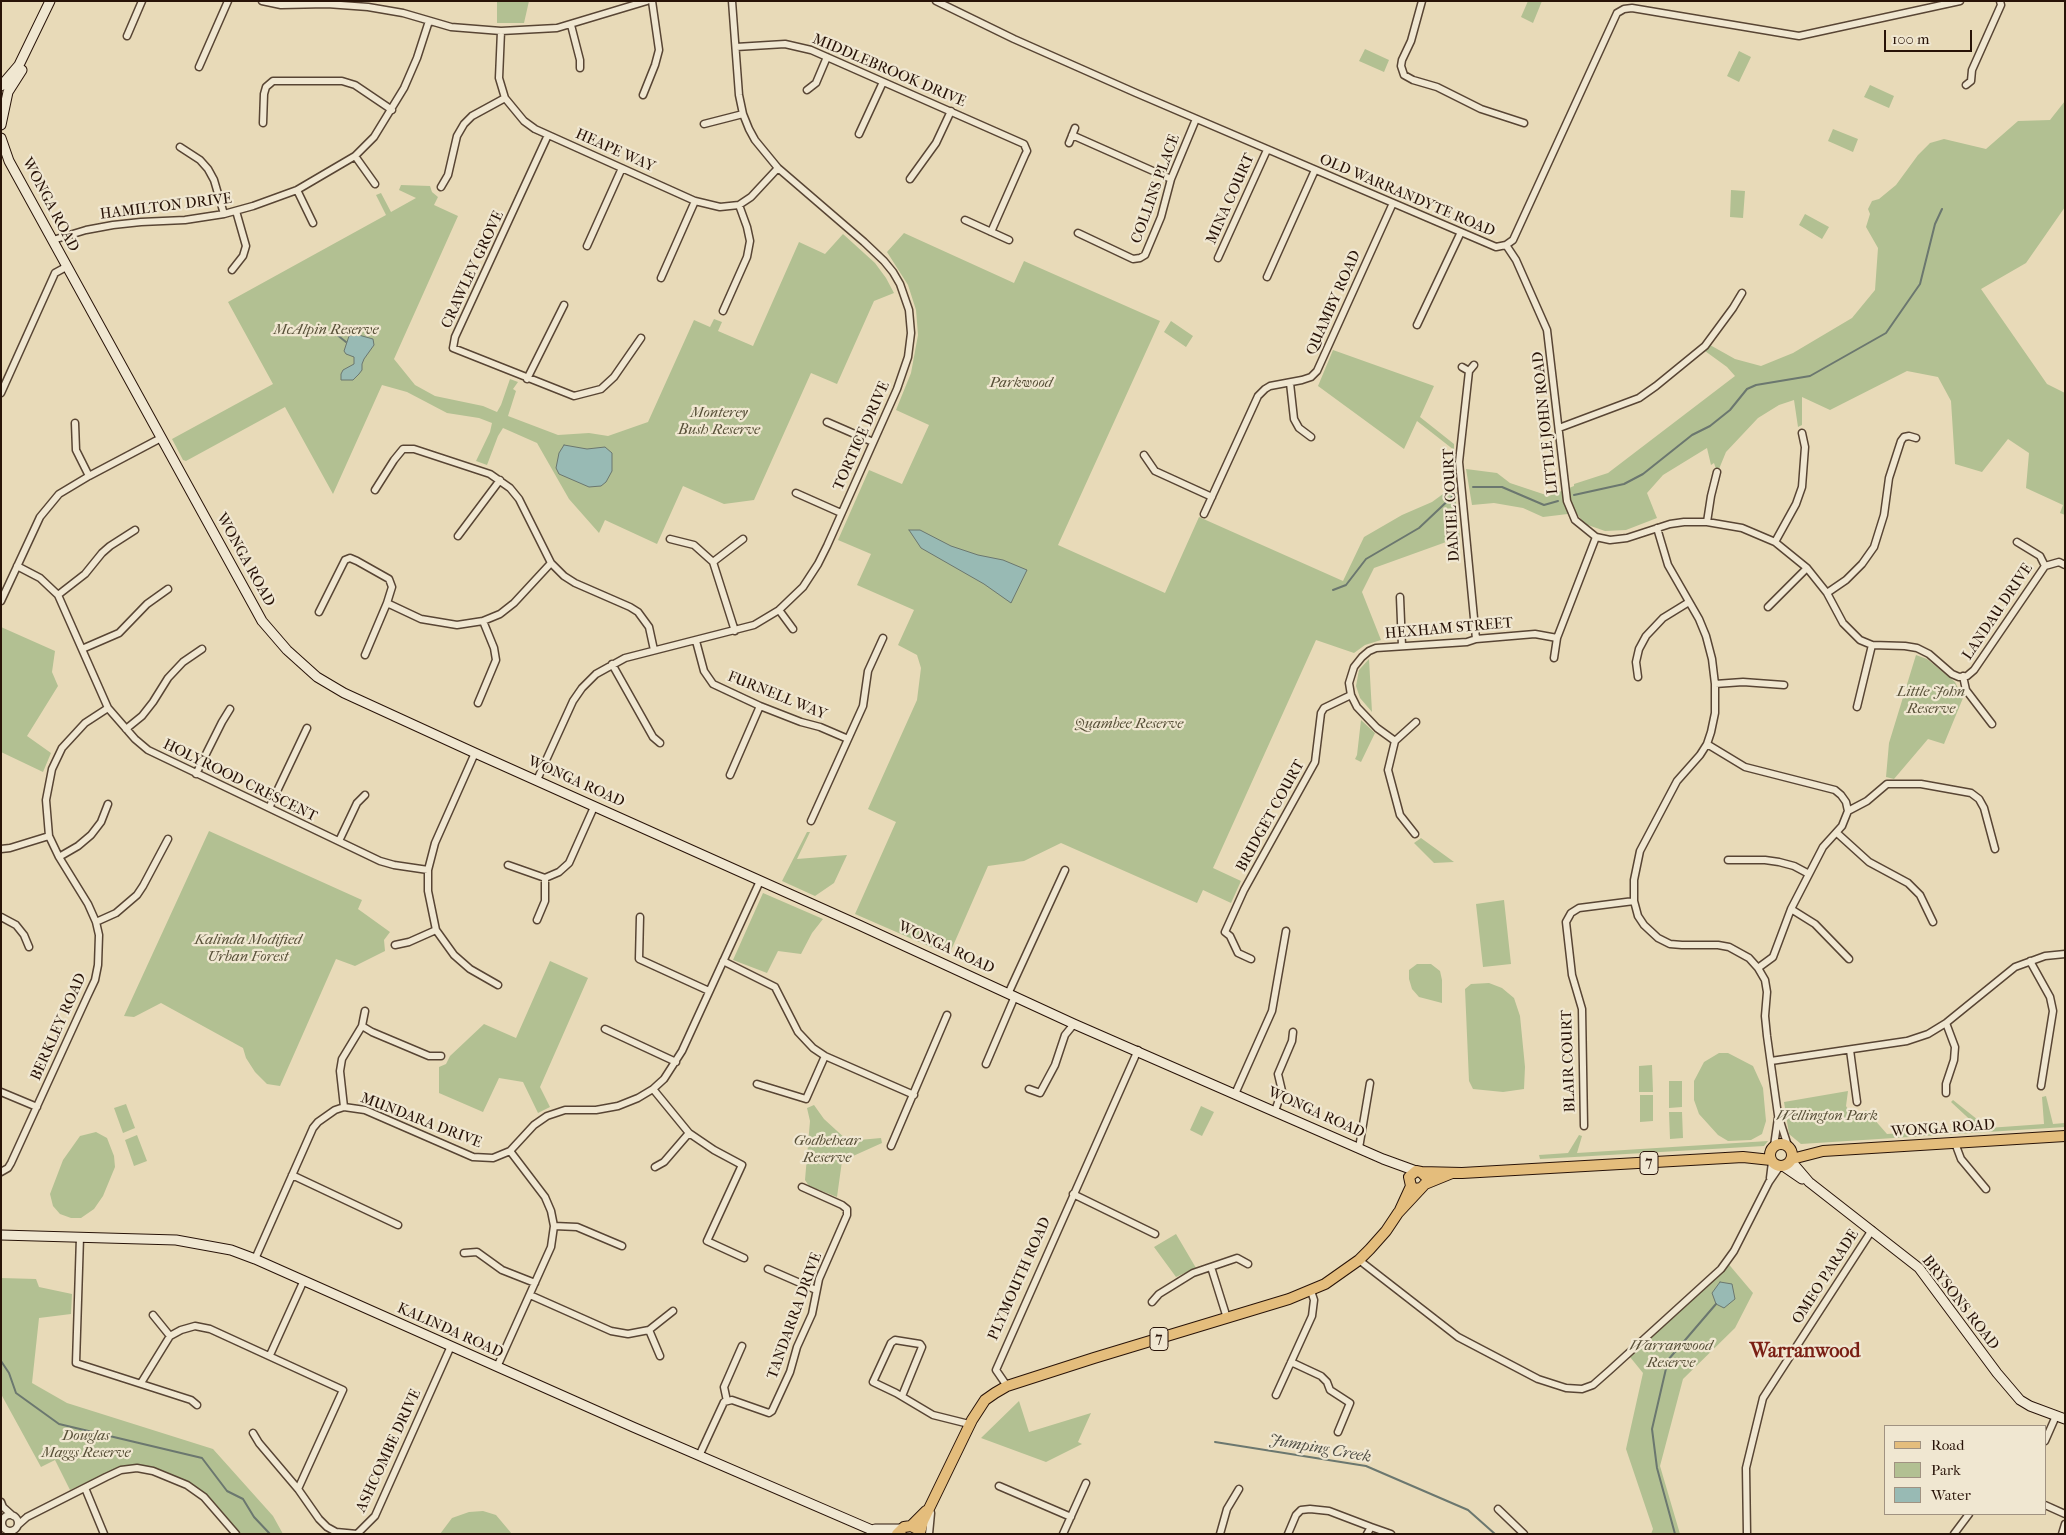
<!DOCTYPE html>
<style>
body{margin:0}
#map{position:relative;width:2066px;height:1535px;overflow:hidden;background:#e8dab8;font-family:"IM FELL French Canon",serif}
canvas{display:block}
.frame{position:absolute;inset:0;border:2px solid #281308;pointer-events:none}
.legend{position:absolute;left:1884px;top:1425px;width:162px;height:90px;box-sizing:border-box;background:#f0e7d1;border:1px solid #a09281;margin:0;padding:6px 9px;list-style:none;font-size:15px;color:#281308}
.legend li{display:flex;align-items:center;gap:10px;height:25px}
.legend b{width:25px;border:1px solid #a09281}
.scale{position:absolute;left:1884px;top:30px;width:88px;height:22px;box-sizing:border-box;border:2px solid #281308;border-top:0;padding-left:6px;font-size:15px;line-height:18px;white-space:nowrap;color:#281308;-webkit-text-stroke:4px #f0e7d1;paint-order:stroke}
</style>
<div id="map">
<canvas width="2066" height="1535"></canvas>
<div class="frame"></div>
<ul class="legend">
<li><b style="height:6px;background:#e4bd7c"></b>Road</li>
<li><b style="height:14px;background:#b2c092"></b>Park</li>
<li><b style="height:14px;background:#98bab4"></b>Water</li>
</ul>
<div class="scale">100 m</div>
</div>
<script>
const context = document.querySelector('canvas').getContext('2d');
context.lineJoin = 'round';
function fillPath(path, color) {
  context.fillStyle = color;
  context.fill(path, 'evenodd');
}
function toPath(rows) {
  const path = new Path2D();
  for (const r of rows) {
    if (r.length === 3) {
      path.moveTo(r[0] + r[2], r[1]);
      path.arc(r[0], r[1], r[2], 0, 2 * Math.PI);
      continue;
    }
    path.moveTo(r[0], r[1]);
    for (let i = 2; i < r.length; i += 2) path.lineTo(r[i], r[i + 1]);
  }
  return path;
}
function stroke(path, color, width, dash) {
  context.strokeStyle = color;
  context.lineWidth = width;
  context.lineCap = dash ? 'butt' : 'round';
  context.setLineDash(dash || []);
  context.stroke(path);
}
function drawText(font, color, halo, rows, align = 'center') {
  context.font = font + ' "IM FELL French Canon",serif';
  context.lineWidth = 4.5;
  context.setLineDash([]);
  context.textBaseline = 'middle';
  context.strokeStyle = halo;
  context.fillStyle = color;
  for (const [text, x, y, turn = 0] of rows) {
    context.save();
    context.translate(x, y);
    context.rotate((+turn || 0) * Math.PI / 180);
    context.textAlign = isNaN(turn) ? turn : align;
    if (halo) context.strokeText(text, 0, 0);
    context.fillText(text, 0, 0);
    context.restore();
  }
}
fillPath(toPath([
 [497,1,529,1,524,23,497,23],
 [1528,1,1542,1,1533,23,1521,17],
 [1365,49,1389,60,1384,72,1359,61],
 [1739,51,1751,57,1739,82,1727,76],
 [1870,85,1894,96,1889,108,1864,97],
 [2065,101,2065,207,2026,263,1981,289,2047,384,2065,393,2065,515,2060,513,2063,505,2026,488,2029,453,2008,439,1982,472,1955,464,1951,401,1938,377,1907,371,1830,410,1802,397,1802,425,1798,427,1794,400,1779,405,1758,418,1726,452,1719,469,1716,469,1714,463,1711,465,1707,448,1663,475,1647,493,1657,518,1626,530,1605,531,1585,524,1576,513,1543,517,1523,508,1494,503,1472,505,1466,469,1497,473,1510,483,1549,496,1574,486,1574,484,1608,473,1735,376,1727,367,1705,351,1710,345,1735,359,1761,366,1793,353,1852,318,1875,290,1878,248,1866,227,1870,214,1868,209,1872,201,1879,199,1896,185,1918,155,1930,143,1944,139,1986,149,2018,121,2050,120],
 [1833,129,1858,139,1853,152,1828,141],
 [401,185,430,186,432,192,438,197,434,205,458,216,394,359,415,385,435,396,483,406,497,412,501,405,510,379,518,382,513,389,516,391,508,416,558,435,589,433,608,436,648,422,694,320,710,327,714,319,722,322,718,331,753,346,799,242,825,254,843,234,875,263,886,278,894,293,874,301,837,384,811,373,754,500,724,504,683,486,657,544,605,520,599,533,569,499,537,443,503,428,498,436,487,465,476,461,490,432,492,423,479,418,447,413,407,392,382,385,333,494,285,407,186,461,183,460,172,439,273,384,228,302,386,215,376,195,381,193,391,212,416,198,399,190],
 [1731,190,1745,191,1743,218,1730,217],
 [1805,214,1829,227,1822,239,1799,225],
 [904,233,1014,283,1024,261,1160,321,1058,545,1165,593,1199,517,1343,581,1364,537,1402,515,1432,502,1454,486,1460,537,1374,568,1362,592,1381,640,1365,645,1354,653,1316,640,1213,868,1241,881,1231,903,1203,890,1197,903,1061,843,1024,861,988,866,949,955,855,914,896,822,868,809,917,700,921,668,917,655,898,645,914,610,857,585,871,554,838,540,869,470,902,484,929,425,896,410,911,373,918,335,916,310,908,285,887,252],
 [1171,321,1193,336,1186,347,1164,332],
 [1333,350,1434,386,1420,417,1454,444,1454,450,1417,421,1404,449,1318,386],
 [1,627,55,651,52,672,58,686,27,736,51,753,43,772,1,752],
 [1916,655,1927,659,1955,682,1963,698,1944,744,1928,739,1894,779,1886,777,1889,743],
 [1369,659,1372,712,1360,698,1356,686,1359,670],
 [1361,720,1375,733,1361,762,1355,759,1357,755],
 [209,831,362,900,358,909,390,932,384,940,385,951,355,966,336,959,280,1086,267,1084,255,1072,246,1058,243,1048,161,1003,134,1017,124,1016],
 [807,832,810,832,797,859,847,855,834,883,815,896,782,881],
 [1421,838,1454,862,1434,863,1414,843],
 [763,893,823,919,812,933,801,954,778,951,767,973,733,960],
 [1504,900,1511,964,1483,967,1476,904],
 [550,961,588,978,540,1087,550,1107,538,1113,523,1082,499,1078,483,1112,439,1093,439,1067,446,1064,450,1056,484,1024,516,1038],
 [1417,964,1431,964,1440,971,1442,980,1442,1003,1419,997,1412,989,1409,979,1409,970],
 [1489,983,1502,988,1514,998,1520,1016,1525,1067,1524,1089,1503,1092,1473,1089,1469,1081,1465,989,1471,984],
 [1719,1053,1728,1053,1753,1066,1763,1088,1766,1121,1762,1134,1751,1140,1728,1141,1718,1135,1699,1114,1694,1100,1694,1081,1704,1062],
 [1652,1065,1653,1092,1639,1092,1639,1066],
 [1669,1081,1682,1081,1682,1107,1669,1108],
 [1848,1091,1846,1106,1849,1111,1857,1115,1866,1110,1887,1134,1979,1128,1951,1102,1953,1100,1988,1128,2044,1124,2042,1097,2046,1096,2053,1124,2065,1123,2065,1127,1801,1144,1789,1134,1784,1102],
 [1640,1095,1653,1095,1653,1121,1640,1122],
 [126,1104,135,1128,123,1133,114,1108],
 [814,1105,824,1119,848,1141,881,1138,882,1143,842,1161,837,1197,809,1186,805,1180,810,1121,807,1108],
 [1201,1106,1214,1112,1202,1136,1190,1130],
 [1669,1112,1682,1112,1683,1138,1670,1139],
 [96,1132,107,1138,114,1156,115,1167,103,1196,94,1209,81,1218,71,1218,60,1214,53,1206,50,1194,63,1160,80,1136],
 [137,1135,147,1161,134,1166,125,1140],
 [1579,1135,1582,1136,1577,1153,1768,1141,1764,1146,1540,1159,1539,1155,1568,1153],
 [1176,1234,1196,1268,1176,1277,1154,1247],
 [1726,1261,1753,1293,1735,1328,1683,1379,1660,1466,1680,1534,1651,1534,1653,1529,1626,1449,1643,1373,1630,1357,1691,1300],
 [1,1278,36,1279,39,1287,72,1294,71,1314,39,1318,32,1383,67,1403,213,1449,273,1516,283,1534,240,1534,208,1498,193,1485,150,1467,125,1465,70,1490,55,1460,41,1467,1,1394],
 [1019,1401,1029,1432,1091,1413,1078,1442,1082,1444,1046,1462,981,1438],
 [483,1511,496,1515,512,1534,440,1534,452,1518,469,1512]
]), '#b2c092');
const water = toPath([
 [355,334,373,339,374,345,364,359,362,364,362,370,359,374,353,380,341,380,341,374,343,370,354,364,354,357,346,354,344,351,349,336,355,334],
 [564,445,587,449,605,447,612,453,612,471,606,482,601,486,589,487,559,474,556,468,559,453,564,445],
 [909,530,920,530,951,546,978,555,1003,560,1027,570,1011,603,984,584,921,548,909,530],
 [1720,1282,1732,1284,1735,1299,1724,1308,1716,1304,1712,1293,1720,1282]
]);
fillPath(water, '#98bab4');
stroke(water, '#6b776f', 1);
stroke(toPath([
 [324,334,336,334,346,342],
 [1473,487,1502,487,1544,505,1558,501],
 [1574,495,1624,484,1643,474,1692,435,1710,426,1730,410,1747,389,1756,385,1810,376,1886,333,1920,284,1935,224,1942,209],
 [1333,590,1346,585,1366,559,1419,528,1456,493],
 [1,1361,9,1373,16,1393,59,1424,202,1458,227,1491,243,1499,254,1517,270,1534],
 [1215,1442,1366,1466,1468,1510,1495,1534],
 [1675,1534,1657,1468,1652,1429,1668,1360,1716,1304]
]), '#6b776f', 2);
const street = toPath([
 [262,1,281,5,327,4,368,7,403,13,451,27,501,31,557,28,647,1],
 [936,1,1014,39,1136,93,1496,247,1506,245,1513,240,1617,13,1624,9,1632,8,1799,36,1960,1],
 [1422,1,1411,41,1402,60,1401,66,1404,75,1413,80,1437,87,1481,109,1524,123],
 [571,25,580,60,580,68],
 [501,31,499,78,505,98,524,121,535,129,695,201,720,207,739,205,751,197,778,168],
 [127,36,142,1],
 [736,47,785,44,811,50,1024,144,1027,151,1025,155,991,232],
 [199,67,228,1],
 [1966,85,1971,81,1972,70,2001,5,2000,1],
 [807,90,816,83,827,57],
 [643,95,655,65,659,50,652,1],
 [263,123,264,94,266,87,273,81,342,81,355,85,392,110],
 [704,124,743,114],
 [859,134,883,82],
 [548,135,455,337,453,348,574,396,601,389,614,377,641,338],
 [1072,135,1171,179],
 [1069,143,1075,128],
 [180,147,200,160,208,169,214,180,224,214],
 [355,156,375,184],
 [910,179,936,143,951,111],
 [441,187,448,175,457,136,464,124,472,116,505,98],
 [297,190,313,223],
 [965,220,1009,240],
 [1078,233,1133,259,1140,258,1145,255,1161,217,1171,179,1196,119],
 [53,240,86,230,113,225,141,222,185,220,224,214,253,206,297,190,355,156,374,137,404,88,417,58,429,21],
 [1506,245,1516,260,1547,330,1567,501,1575,520,1596,537,1610,540,1627,538,1670,524,1684,522,1707,522,1742,528,1775,542,1807,568,1827,593,1843,623,1860,640,1872,645,1905,646,1917,648,1929,654,1952,674,1959,677,1967,676,1974,670,2045,566,2059,562,2065,565],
 [587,246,622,168],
 [1218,258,1267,150],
 [232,270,243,256,246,246,236,211],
 [1267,277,1315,170],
 [661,278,695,201],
 [723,311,747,257,750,241,747,227,739,205],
 [1417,325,1461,232],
 [1474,365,1469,371,1459,462,1476,639],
 [1462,367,1469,371],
 [527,379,564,305],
 [1290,383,1294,419,1299,428,1311,437],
 [1,393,55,273,66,267],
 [827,422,873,442],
 [75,423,76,450,89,476],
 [1559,428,1639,398,1656,386,1705,346,1733,308,1742,293],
 [1144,455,1155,471,1212,497],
 [375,490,394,460,403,449,414,449,490,474,510,488,519,499,551,563,564,576,575,583,630,607,638,612,649,627,654,650],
 [796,493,841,513],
 [1204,514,1258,396,1265,389,1270,386,1302,380,1311,377,1317,371,1393,203],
 [1707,522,1711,496,1717,472],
 [1657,528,1668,565,1699,619,1706,636,1712,659,1715,684,1715,713,1711,732,1707,744,1700,755,1677,781,1640,851,1634,880,1634,901,1638,916,1644,925,1658,938,1670,944,1682,945,1718,945,1729,947,1749,958,1758,968,1765,980,1767,992,1765,1016,1767,1036,1778,1115,1788,1146],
 [458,536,500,480],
 [670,539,694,545,713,562,735,631],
 [1775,542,1796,504,1802,487,1805,447,1802,433],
 [2017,542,2040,556,2045,566],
 [713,562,743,539],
 [17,566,40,578,58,595,108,708,135,739,148,750,380,861,394,865,428,870],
 [1827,593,1846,580,1862,564,1874,547,1884,515,1889,478,1901,441,1904,437,1909,436,1916,438],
 [58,595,85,574,102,553,110,546,135,530],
 [1400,597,1402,646],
 [1,601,40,517,59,494,89,476,161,438],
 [387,603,421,619,457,625,483,621,500,614,514,603,551,563],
 [1768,607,1807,568],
 [779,610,793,629],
 [319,612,345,560,350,558,357,561,389,579,392,587,387,603,365,655],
 [696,641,704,671,713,684,760,706,801,722,820,727,848,739],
 [82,649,119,633,147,604,168,589],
 [1554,658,1557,638,1596,537],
 [612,664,653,737,660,743],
 [1963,676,1966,690,1992,724],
 [1638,677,1636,662,1639,649,1646,636,1663,618,1689,602],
 [1715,684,1743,682,1784,685],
 [478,703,496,660,494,648,483,621],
 [1857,707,1872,645],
 [126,729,142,716,153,702,168,678,183,662,202,649],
 [1395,741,1377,728,1357,707,1351,695,1349,683,1354,667,1362,657,1369,651,1376,648,1467,642,1476,639,1535,634,1557,638],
 [1707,744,1745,767,1835,790,1841,795,1846,802,1848,811,1842,826,1823,847,1791,909,1773,957,1758,968],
 [475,753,435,843,428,870,428,891,436,930,454,955,470,969,498,985],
 [196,774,222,722,230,709],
 [730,775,760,706],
 [537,780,573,701,582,688,596,674,625,658,754,625,779,610,803,587,818,564,827,546,897,389,908,357,911,333,909,310,900,284,893,272,884,261,864,242,778,168,755,140,749,129,743,114,739,95,732,1],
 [269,808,307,728],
 [1848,811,1867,801,1887,784,1921,784,1971,793,1979,799,1984,808,1995,849],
 [811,821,863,706,868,671,883,638],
 [1837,833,1869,862,1908,883,1920,895,1933,922],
 [1415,834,1400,815,1388,770,1395,741,1416,722],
 [339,841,357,803,365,795],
 [1,849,10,848,49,836],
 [59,857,78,846,91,835,101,822,108,804],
 [1728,860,1765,860,1779,862,1794,866,1809,874],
 [508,865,545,878,559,872,569,863,594,807],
 [1791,909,1815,924,1849,959],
 [1,917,16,925,24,935,29,947],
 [640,917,639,959,709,991],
 [537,920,545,901,545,878],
 [96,922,116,913,137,895,143,886,168,839],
 [395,945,409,942,436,930],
 [1251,959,1238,953,1230,936,1225,932,1244,890,1315,762,1321,713,1324,708,1351,695],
 [723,961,775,987,798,1032,813,1048,825,1056,914,1095],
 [2030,961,2050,997,2053,1011,2041,1086],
 [1008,994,1065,870],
 [1946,1023,1955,1047,1954,1060,1946,1084,1946,1093],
 [362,1026,372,1032,429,1056,441,1056],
 [605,1029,676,1062],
 [1850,1050,1857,1102],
 [1771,1061,1907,1041,1928,1034,1946,1023,2015,967,2045,956,2065,954],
 [986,1064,1015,996],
 [757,1084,806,1099,825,1056],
 [653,1089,689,1133,714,1150,742,1165,707,1241,744,1258],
 [1029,1089,1040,1093,1055,1065,1065,1035,1074,1024],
 [1,1092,37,1107],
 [1235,1094,1272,1011,1286,931],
 [344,1107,340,1071,342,1059,362,1026,365,1011],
 [1275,1111,1282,1091,1278,1074,1292,1041,1293,1032],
 [1584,1126,1582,1009,1572,975,1566,922,1571,913,1579,908,1634,901],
 [1955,1143,1961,1159,1986,1189],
 [891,1146,947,1015],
 [1774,1146,1778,1118],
 [1359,1148,1370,1083],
 [655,1167,664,1162,689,1133],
 [1,1172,8,1168,11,1163,87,997,95,980,98,965,99,935,96,922,88,904,59,857,49,836,46,800,52,769,62,748,85,723,108,708],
 [292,1175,398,1225],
 [1770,1178,1772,1162],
 [1073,1194,1155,1234],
 [554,1226,577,1227,622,1246],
 [80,1237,76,1363,191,1400,197,1405],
 [464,1253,477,1252,502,1270,535,1283],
 [255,1259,313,1128,318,1122,335,1110,344,1107,365,1110,473,1157,493,1158,510,1151,534,1125,547,1116,565,1110,596,1110,618,1106,638,1098,653,1089,664,1079,682,1051,760,881],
 [1359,1260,1458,1337,1538,1379,1566,1388,1582,1389,1593,1385,1610,1370,1721,1269,1734,1251,1769,1182,1780,1166],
 [1211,1267,1227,1318],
 [768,1269,816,1290],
 [530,1295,611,1331,628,1334,649,1330,673,1311],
 [1152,1302,1159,1294,1193,1273,1237,1258,1248,1264],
 [153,1315,170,1336],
 [649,1330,660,1356],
 [270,1355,304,1280],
 [1291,1362,1321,1376,1327,1382,1330,1390,1350,1403,1338,1432],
 [497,1367,551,1247,554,1226,551,1211,545,1197,510,1151],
 [141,1383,170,1336,181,1330,195,1326,210,1329,343,1390,298,1489],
 [1007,1386,996,1370,1138,1050],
 [1276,1395,1312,1316,1314,1300,1311,1291],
 [902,1396,922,1347,920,1344,895,1340,891,1343,873,1382,896,1393,933,1415,969,1424],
 [727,1401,724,1387,742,1346],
 [253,1433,259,1443,298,1489,319,1519,327,1527,336,1532,357,1534,375,1516,451,1346],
 [2045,1441,2056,1416],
 [699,1456,724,1402,732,1400,769,1413,772,1411,790,1372,797,1347,812,1314,819,1279,847,1215,847,1209,842,1205,802,1187],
 [999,1486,1071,1517],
 [85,1488,104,1534],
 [1,1502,3,1507,13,1516],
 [2045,1505,2065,1514],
 [1498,1509,1524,1534],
 [10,1523,8],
 [18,1525,27,1517,106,1477,121,1470,137,1468,153,1471,187,1485,204,1497,236,1534],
 [1371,1527,1391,1534],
 [929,1534,931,1513],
 [1063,1534,1086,1483],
 [1220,1534,1227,1509,1239,1489],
 [1288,1534,1296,1515,1301,1510,1310,1509,1329,1511,1371,1527,1367,1534],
 [1747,1534,1746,1468,1763,1398,1872,1230],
 [1954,1534,1969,1514],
 [2062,1534,2065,1524]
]);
const secondary = toPath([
 [1,86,19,65,50,1],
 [1,125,8,92,22,70],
 [1,138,9,161,256,610,262,621,287,650,317,677,344,693,475,753,859,925,1074,1024,1383,1159,1416,1171],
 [1791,1161,1809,1182,1919,1268,1997,1373,2020,1400,2030,1406,2065,1419],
 [1783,1166,1802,1179],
 [1,1235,176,1240,231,1250,255,1259,633,1427,881,1534],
 [875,1529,901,1529]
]);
const primary = toPath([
 [1781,1155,11],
 [1792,1159,1823,1151,2065,1136],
 [1421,1172,1462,1173,1743,1157,1771,1160],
 [1421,1188,1415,1189,1411,1186,1409,1177,1416,1171,1421,1172,1425,1176],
 [1400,1210,1411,1186],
 [911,1526,926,1511],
 [920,1533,923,1521,972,1420,985,1400,995,1393,1007,1386,1094,1358,1289,1299,1325,1284,1359,1260,1370,1249,1386,1231,1398,1213,1425,1184,1452,1173],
 [897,1534,904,1527,911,1526,915,1528]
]);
stroke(street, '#584534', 9);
stroke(secondary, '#281308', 11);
stroke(primary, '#281308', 12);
stroke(street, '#f0e7d1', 6);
stroke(secondary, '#f0e7d1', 9);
stroke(primary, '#e4bd7c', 10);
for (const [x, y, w] of [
 [1649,1163,18],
 [1159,1339,18]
]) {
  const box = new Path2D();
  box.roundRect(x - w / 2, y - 11.5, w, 23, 4);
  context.fillStyle = '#f0e7d1';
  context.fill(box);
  stroke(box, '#281308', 1);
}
drawText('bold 14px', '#281308', null, [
 ["7",1649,1163],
 ["7",1159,1339]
]);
drawText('15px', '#281308', '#f0e7d1', [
 ["MIDDLEBROOK DRIVE",889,71,23],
 ["HEAPE WAY",615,151,24],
 ["COLLINS PLACE",1156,189,-70],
 ["OLD WARRANDYTE ROAD",1407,196,23],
 ["MINA COURT",1231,199,-66],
 ["WONGA ROAD",50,205,62],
 ["HAMILTON DRIVE",166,207,-7],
 ["CRAWLEY GROVE",473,270,-65],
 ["QUAMBY ROAD",1334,303,-66],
 ["LITTLE JOHN ROAD",1546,423,-96],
 ["TORTICE DRIVE",862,436,-66],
 ["DANIEL COURT",1452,505,-93],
 ["WONGA ROAD",245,560,61],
 ["LANDAU DRIVE",1998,612,-56],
 ["HEXHAM STREET",1449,629,-5],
 ["FURNELL WAY",777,696,22],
 ["HOLYROOD CRESCENT",240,781,26],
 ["WONGA ROAD",576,782,24],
 ["BRIDGET COURT",1271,816,-61],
 ["WONGA ROAD",946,948,25],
 ["BERKLEY ROAD",59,1027,-66],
 ["BLAIR COURT",1569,1061,-92],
 ["WONGA ROAD",1316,1113,24],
 ["MUNDARA DRIVE",421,1121,21],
 ["WONGA ROAD",1943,1129,-4],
 ["OMEO PARADE",1826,1277,-57],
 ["PLYMOUTH ROAD",1020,1279,-66],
 ["BRYSONS ROAD",1960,1303,52],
 ["TANDARRA DRIVE",795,1316,-70],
 ["KALINDA ROAD",450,1331,24],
 ["ASHCOMBE DRIVE",389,1451,-65]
]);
drawText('italic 15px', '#585038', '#f0e7d1', [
 ["McAlpin Reserve",326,330],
 ["Parkwood",1021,383],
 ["Monterey",719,413],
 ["Bush Reserve",719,430],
 ["Little John",1931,692],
 ["Reserve",1931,709],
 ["Quambee Reserve",1129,724],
 ["Kalinda Modified",248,940],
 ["Urban Forest",248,957],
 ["Wellington Park",1827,1116],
 ["Godbehear",827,1141],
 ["Reserve",827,1158],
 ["Warranwood",1671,1346],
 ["Reserve",1671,1363],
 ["Douglas",86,1436],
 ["Maggs Reserve",86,1453]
]);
drawText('italic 16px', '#4f4d44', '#f0e7d1', [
 ["Jumping Creek",1320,1449,10]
]);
drawText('bold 20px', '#7a1f14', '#f0e7d1', [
 ["Warranwood",1805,1352]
]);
</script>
